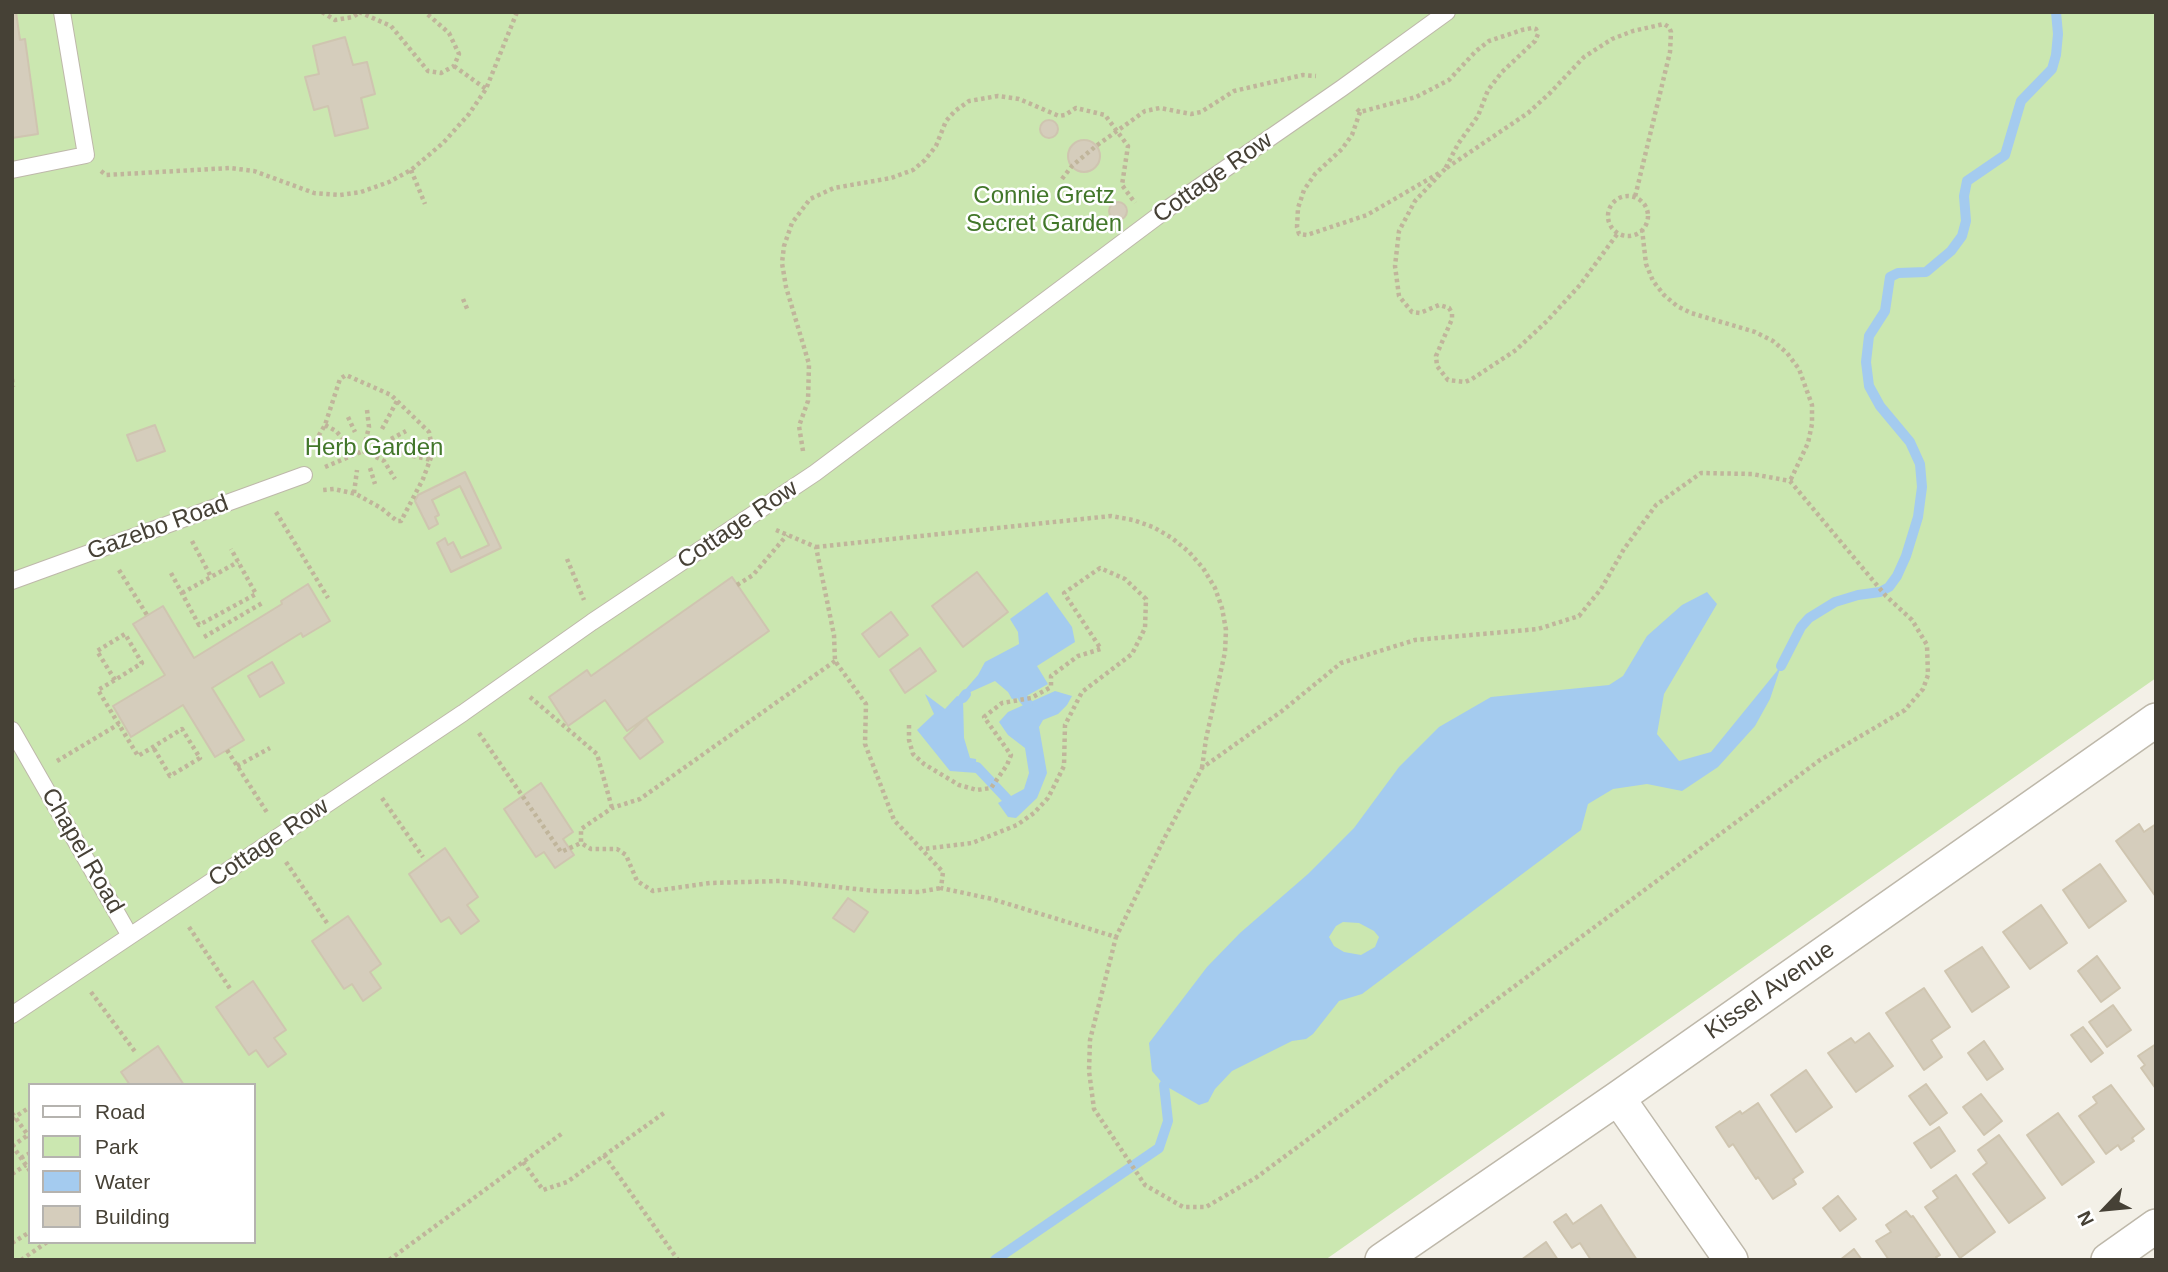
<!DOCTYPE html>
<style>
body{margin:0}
#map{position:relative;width:2168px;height:1272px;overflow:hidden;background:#f3f0e7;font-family:Arial,sans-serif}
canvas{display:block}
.frame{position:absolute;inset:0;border:14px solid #464136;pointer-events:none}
.legend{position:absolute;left:28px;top:1083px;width:228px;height:161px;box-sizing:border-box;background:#fff;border:2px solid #b5b3af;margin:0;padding:9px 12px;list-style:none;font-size:21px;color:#464136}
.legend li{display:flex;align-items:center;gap:14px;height:35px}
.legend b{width:35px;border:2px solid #b5b3af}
.north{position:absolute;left:2070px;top:1174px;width:70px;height:70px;-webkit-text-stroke:5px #fff;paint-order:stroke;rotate:244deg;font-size:19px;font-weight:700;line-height:28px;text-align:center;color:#464136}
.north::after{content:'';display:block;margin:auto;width:24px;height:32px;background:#464136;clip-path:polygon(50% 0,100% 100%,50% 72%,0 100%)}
</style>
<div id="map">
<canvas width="2168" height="1272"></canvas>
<div class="frame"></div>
<ul class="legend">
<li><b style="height:9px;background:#fff"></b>Road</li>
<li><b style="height:19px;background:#cbe7b0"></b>Park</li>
<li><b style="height:19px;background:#a4cbef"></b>Water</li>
<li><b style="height:19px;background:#d5cdbc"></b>Building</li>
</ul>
<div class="north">N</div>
</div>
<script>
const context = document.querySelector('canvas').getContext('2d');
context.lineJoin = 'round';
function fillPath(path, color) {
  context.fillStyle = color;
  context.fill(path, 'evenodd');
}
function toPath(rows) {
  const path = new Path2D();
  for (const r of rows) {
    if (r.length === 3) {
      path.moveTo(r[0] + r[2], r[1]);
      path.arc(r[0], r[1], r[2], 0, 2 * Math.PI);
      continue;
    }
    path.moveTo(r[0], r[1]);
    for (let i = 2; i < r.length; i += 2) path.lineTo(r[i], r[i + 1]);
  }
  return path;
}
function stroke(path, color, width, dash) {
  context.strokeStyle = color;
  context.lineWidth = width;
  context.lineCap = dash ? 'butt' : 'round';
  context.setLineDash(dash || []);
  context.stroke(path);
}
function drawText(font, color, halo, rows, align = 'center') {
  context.font = font + ' Arial,sans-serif';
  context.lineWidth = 5;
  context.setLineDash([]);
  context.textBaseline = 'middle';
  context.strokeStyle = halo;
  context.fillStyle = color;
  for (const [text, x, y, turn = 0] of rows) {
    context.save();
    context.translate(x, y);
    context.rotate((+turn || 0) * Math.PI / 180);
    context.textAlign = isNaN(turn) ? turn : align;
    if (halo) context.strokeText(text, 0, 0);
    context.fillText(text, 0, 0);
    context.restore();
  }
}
fillPath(toPath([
 [12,12,2156,12,2156,678,1325,1260,12,1260],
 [30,1085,254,1085,254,1242,30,1242]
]), '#cbe7b0');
fillPath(toPath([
 [1047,592,1072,627,1075,642,1037,666,1048,684,1023,698,1012,699,1008,692,995,681,966,694,965,690,978,675,985,662,1019,644,1018,632,1010,619],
 [1707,592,1717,604,1664,694,1657,734,1679,761,1711,752,1781,666,1770,699,1755,726,1718,767,1682,791,1647,784,1613,789,1588,804,1581,830,1362,994,1339,1001,1313,1034,1306,1039,1292,1041,1232,1071,1215,1089,1208,1102,1199,1105,1164,1085,1152,1071,1149,1043,1207,967,1240,933,1308,874,1354,828,1399,767,1439,727,1491,697,1609,685,1623,676,1647,636,1682,605],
 [1343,922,1359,923,1374,931,1379,937,1375,947,1361,955,1344,952,1334,946,1329,937,1336,926],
 [1055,691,1072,696,1067,705,1058,714,1043,720,1039,727,1047,773,1037,798,1016,818,1008,817,998,803,1024,789,1029,773,1025,748,1008,735,999,722,1008,712],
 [925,694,945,709,957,696,963,698,964,738,970,758,976,759,977,773,950,771,917,730,934,714]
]), '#a4cbef');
stroke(toPath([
 [1781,666,1801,627,1809,618,1835,602,1858,595,1880,592,1889,587,1897,576,1906,556,1918,517,1922,487,1920,464,1910,442,1880,406,1869,386,1866,362,1869,336,1885,311,1890,277,1898,273,1926,272,1951,251,1962,236,1966,221,1964,196,1967,181,2005,155,2021,101,2052,69,2056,55,2058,34,2056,12],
 [963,698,966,694],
 [1023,698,1028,704],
 [977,767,1007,799],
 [995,1260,1159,1148,1168,1121,1164,1085]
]), '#a4cbef', 10);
const building = toPath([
 [12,12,16,12,20,40,25,39,38,134,12,138,12,12],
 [345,37,353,65,367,62,375,94,361,98,368,128,335,136,328,106,314,110,305,77,319,74,313,46,345,37],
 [1049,129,9],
 [1084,156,16],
 [1118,211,9],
 [155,425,165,451,137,461,127,435,155,425],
 [465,472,501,548,451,572,437,543,445,538,448,545,453,542,461,558,489,545,460,486,432,500,439,515,435,517,438,524,429,529,415,501,418,495,465,472],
 [977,572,1008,612,963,647,932,606,977,572],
 [732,577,769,631,627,731,605,700,568,726,549,697,587,670,591,676,732,577],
 [308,584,330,621,303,637,301,633,212,688,244,740,215,757,183,705,131,737,113,706,165,675,133,624,163,606,194,658,282,604,281,601,308,584],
 [891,612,908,635,879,657,862,634,891,612],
 [920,648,936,671,905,693,890,670,920,648],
 [272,662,284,683,260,697,248,676,272,662],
 [646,718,663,742,640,759,624,738,646,718],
 [541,783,573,832,563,839,574,855,555,868,544,852,536,857,504,809,541,783],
 [2139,824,2144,832,2156,824,2156,897,2116,841,2139,824],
 [445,848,478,897,467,905,479,921,461,934,449,917,441,922,409,874,445,848],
 [2100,864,2126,901,2089,928,2063,890,2100,864],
 [848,898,868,912,854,932,833,918,848,898],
 [2041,905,2067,943,2030,969,2003,932,2041,905],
 [348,916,381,964,370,972,381,988,363,1001,352,984,344,989,312,941,348,916],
 [1982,947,2009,987,1972,1012,1945,971,1982,947],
 [2097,956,2120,988,2101,1002,2078,971,2097,956],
 [253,981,286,1030,274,1038,286,1054,268,1067,256,1050,249,1055,216,1007,253,981],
 [1924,988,1950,1027,1931,1040,1942,1057,1924,1070,1886,1013,1924,988],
 [2113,1005,2131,1030,2107,1047,2089,1022,2113,1005],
 [2083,1027,2103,1053,2091,1062,2071,1035,2083,1027],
 [1869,1033,1893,1066,1856,1092,1828,1053,1851,1038,1855,1043,1869,1033],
 [1984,1041,2003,1069,1987,1080,1968,1053,1984,1041],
 [2156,1044,2156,1089,2141,1068,2145,1065,2138,1056,2156,1044],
 [158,1046,184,1085,130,1085,121,1072,158,1046],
 [1806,1070,1832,1107,1796,1132,1771,1095,1806,1070],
 [1926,1084,1947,1113,1930,1125,1909,1096,1926,1084],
 [2111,1085,2144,1129,2132,1138,2134,1141,2121,1150,2118,1145,2106,1154,2079,1116,2097,1103,2093,1097,2111,1085],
 [1981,1094,2002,1121,1984,1135,1963,1107,1981,1094],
 [1758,1103,1803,1172,1793,1179,1796,1184,1773,1199,1758,1177,1756,1179,1733,1144,1729,1147,1716,1127,1740,1111,1742,1114,1758,1103],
 [2058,1113,2094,1162,2062,1185,2027,1135,2058,1113],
 [1939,1127,1955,1151,1931,1168,1914,1143,1939,1127],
 [1999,1135,2045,1198,2009,1223,1973,1174,1987,1163,1978,1150,1999,1135],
 [1956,1175,1995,1232,1960,1258,1925,1207,1938,1198,1933,1191,1956,1175],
 [1838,1196,1856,1219,1840,1231,1823,1208,1838,1196],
 [1601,1205,1615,1227,1637,1260,1591,1260,1580,1243,1572,1248,1554,1222,1566,1214,1573,1224,1601,1205],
 [1906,1211,1911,1217,1913,1216,1940,1255,1936,1257,1938,1260,1889,1260,1876,1241,1891,1232,1886,1225,1906,1211],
 [1546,1242,1558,1260,1521,1260,1546,1242],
 [1854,1249,1862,1260,1840,1260,1854,1249]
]);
fillPath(building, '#d5cdbc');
stroke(building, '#cfc5b0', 2);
const lane = toPath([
 [12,170,86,155,62,12],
 [12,581,304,475],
 [12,730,130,936],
 [12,1015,463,713,592,622,815,473,1170,207,1342,88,1447,12]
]);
const street = toPath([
 [1618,1098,1731,1260],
 [1382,1260,1618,1098,2156,720],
 [2108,1260,2156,1226]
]);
stroke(lane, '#beb8aa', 18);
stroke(street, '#beb8aa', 36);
stroke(toPath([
 [322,12,335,20,353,17,359,13],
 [359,12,391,26,428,71,441,73,454,66,459,54,449,33,425,12],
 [454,66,486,89],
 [1357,109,1360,112,1416,97,1449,80,1476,51,1489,41,1522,30,1532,28,1536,29,1538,34,1535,41,1502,72,1488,90,1478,116,1458,144,1445,169,1528,113,1550,93,1584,57,1612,39,1633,31,1664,24,1669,27,1671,32,1670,52,1635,197],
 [1360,112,1352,135,1342,149,1315,174,1304,190,1298,208,1297,227,1299,234,1307,235,1367,215,1441,172],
 [1445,169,1415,201,1399,231,1395,266,1399,296,1412,312,1420,313,1439,305,1449,308,1452,313,1452,319,1436,356,1437,366,1448,380,1465,382,1472,379,1516,350,1547,321,1580,285,1618,233],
 [411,170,425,204],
 [101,171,106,175,230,168,254,171,314,193,340,195,361,192,389,182,411,170,443,143,469,114,486,89,517,12],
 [1062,179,1072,166,1096,146,1145,111,1160,108,1191,114,1201,112,1234,91,1303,75,1316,76],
 [1628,216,20],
 [1642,229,1646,264,1653,281,1664,295,1677,306,1691,313,1755,332,1773,341,1787,353,1799,369,1812,405,1812,424,1808,443,1790,481],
 [463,299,468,311],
 [12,379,13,387],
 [367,410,369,427,363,451,384,461,395,479],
 [348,417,355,432],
 [325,425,336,431,344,440],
 [382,429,397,401],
 [391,439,406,431],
 [305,451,313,445,325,425,340,379,346,375,391,395,429,432,433,452,423,479,401,521,397,521,381,508,356,494,334,489,323,490],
 [392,451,431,460],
 [803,451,799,426,808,401,809,364,786,287,782,263,784,246,792,223,810,199,834,188,891,178,913,170,925,160,936,146,946,121,955,111,969,101,998,96,1019,99,1059,116,1065,115,1076,108,1105,115,1128,146,1122,185,1135,203],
 [325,467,363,451],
 [370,468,375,484],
 [354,493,357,470],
 [276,512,328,598],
 [776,530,816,547,834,635,835,661,866,704,865,744,894,820,943,872,941,888,992,899,1116,937,1165,837,1202,768,1282,711,1341,663,1415,640,1538,629,1579,616,1601,589,1624,549,1656,505,1701,473,1752,474,1790,481,1886,596,1912,620,1927,645,1928,675,1923,689,1905,710,1820,760,1257,1177,1206,1207,1183,1207,1145,1185,1094,1109,1089,1071,1090,1040,1116,937],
 [192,541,211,577],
 [816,547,1111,516,1133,520,1153,527,1172,538,1189,552,1203,568,1215,588,1222,608,1226,630,1225,652,1206,739,1202,768],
 [567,559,584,600],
 [119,570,147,615],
 [171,573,199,625,256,594,231,549],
 [737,585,753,575,787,535],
 [182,593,238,562],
 [204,637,264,602],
 [835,661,640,799,612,808,581,829,581,843,591,849,617,849,626,855,637,881,653,891,710,883,780,881,875,891,918,892,941,888],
 [115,680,97,651,125,634,142,663,115,680,98,690,138,756,153,747,182,729,200,758,170,776,153,747],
 [530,697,597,754,612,808],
 [909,725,909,740,913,754,924,764,959,785,977,790,991,788,1007,765,1011,755,984,717,1002,703,1031,698,1051,687,1051,676,1078,656,1101,649,1064,593,1100,568,1125,579,1146,599,1145,628,1132,654,1082,692,1065,725,1064,766,1048,798,1034,813,1017,825,972,843,923,849],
 [479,733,561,852,581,843],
 [227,750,268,814],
 [57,761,119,724],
 [237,766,270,748],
 [382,798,423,857],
 [286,862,327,923],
 [189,927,231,990],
 [91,992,136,1053],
 [12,1113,30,1138],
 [12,1119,30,1107],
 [12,1145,30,1171],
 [12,1146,28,1135],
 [604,1155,678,1260],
 [21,1158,30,1153],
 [523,1162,543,1190,567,1182,664,1113],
 [12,1174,26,1165],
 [12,1243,30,1232],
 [21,1260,47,1242],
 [389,1260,564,1132]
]), '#c0b59b', 4.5, [3.5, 3.5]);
stroke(lane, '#fff', 16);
stroke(street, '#fff', 33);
drawText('24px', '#464136', '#fff', [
 ["Cottage Row",1213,178,-35],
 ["Cottage Row",738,525,-34],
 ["Gazebo Road",158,528,-20],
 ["Cottage Row",269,843,-34],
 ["Chapel Road",82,851,60],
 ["Kissel Avenue",1770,991,-35]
]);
drawText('24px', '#42772a', '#fff', [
 ["Connie Gretz",1044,196],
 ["Secret Garden",1044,224],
 ["Herb Garden",374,448]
]);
</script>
